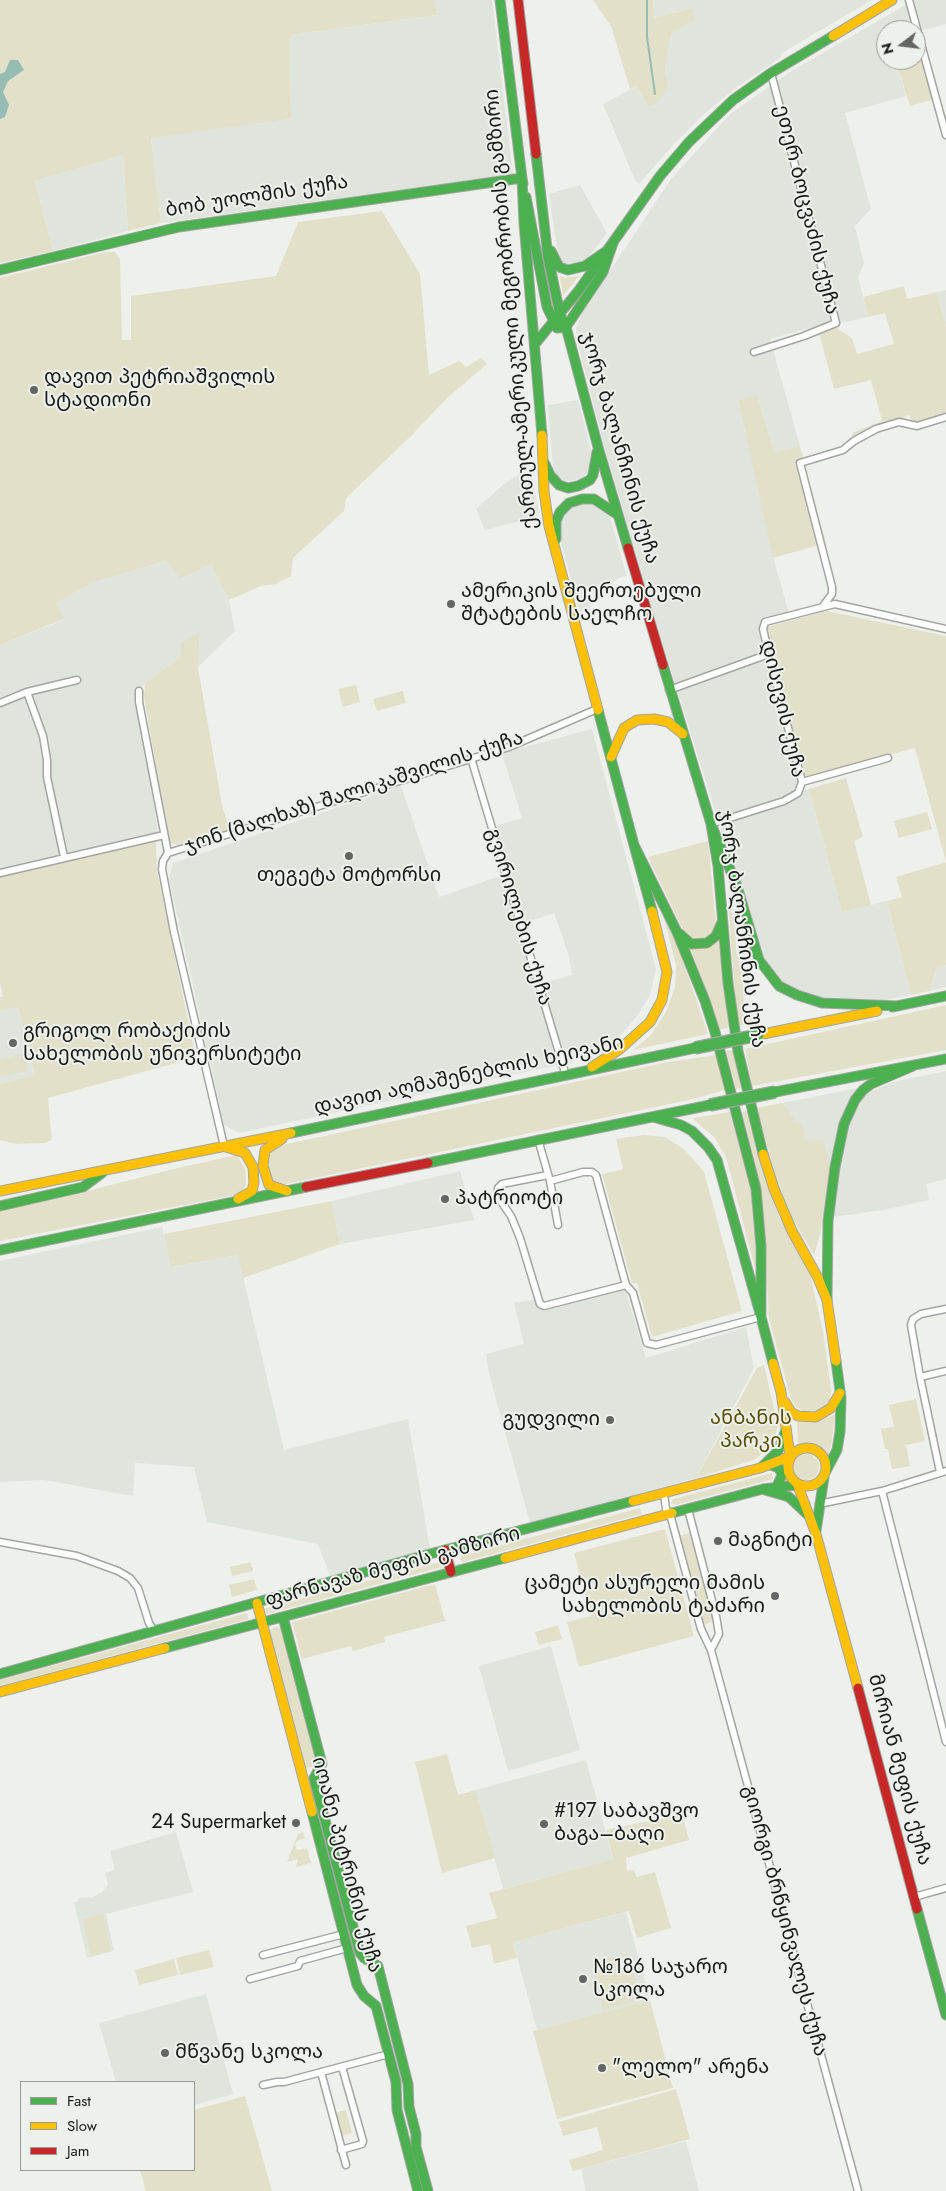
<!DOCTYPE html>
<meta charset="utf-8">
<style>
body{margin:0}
#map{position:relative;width:946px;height:2191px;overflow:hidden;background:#eef0ec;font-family:Jost,sans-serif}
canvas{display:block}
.legend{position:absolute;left:20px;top:2081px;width:175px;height:90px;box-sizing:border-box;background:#edf1eb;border:1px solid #989b97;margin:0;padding:6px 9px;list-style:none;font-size:15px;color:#191b19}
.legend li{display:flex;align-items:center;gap:10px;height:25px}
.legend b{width:25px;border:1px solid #989b97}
.north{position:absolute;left:876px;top:20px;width:50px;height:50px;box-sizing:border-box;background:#edf1eb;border:1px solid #989b97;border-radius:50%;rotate:255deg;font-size:14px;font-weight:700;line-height:20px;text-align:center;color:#191b19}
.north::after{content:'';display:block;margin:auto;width:18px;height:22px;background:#646663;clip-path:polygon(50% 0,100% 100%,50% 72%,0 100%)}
</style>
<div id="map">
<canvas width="946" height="2191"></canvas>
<ul class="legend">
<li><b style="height:6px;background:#4caf50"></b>Fast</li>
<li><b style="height:6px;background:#ffc107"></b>Slow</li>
<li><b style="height:6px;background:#c62828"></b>Jam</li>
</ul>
<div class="north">N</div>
</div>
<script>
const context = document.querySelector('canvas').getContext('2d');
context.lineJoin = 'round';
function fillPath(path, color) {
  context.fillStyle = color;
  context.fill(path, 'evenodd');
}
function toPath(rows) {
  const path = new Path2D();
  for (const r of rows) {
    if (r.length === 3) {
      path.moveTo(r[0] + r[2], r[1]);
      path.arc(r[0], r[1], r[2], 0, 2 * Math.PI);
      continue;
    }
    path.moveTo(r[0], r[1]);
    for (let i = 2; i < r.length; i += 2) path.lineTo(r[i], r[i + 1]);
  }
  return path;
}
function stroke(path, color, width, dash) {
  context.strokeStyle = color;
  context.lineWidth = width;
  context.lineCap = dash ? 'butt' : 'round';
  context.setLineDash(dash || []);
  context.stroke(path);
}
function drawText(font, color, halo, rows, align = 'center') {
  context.font = font + ' Jost,"Noto Sans Georgian",sans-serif';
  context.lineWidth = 4;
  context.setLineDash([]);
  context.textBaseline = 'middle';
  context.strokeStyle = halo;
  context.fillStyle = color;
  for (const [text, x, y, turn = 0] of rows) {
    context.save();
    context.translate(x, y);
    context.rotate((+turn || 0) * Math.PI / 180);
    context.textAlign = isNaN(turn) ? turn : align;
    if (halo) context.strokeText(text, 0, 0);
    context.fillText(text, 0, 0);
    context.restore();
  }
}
fillPath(toPath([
 [435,0,492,0,513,174,161,223,151,137,291,119,290,35,437,15],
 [653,0,872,0,782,53,780,58,737,87,703,115,673,145,639,184,635,180,603,104,637,86,648,106,669,87,665,70,671,34,692,8,654,18],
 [914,0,946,0,946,24,916,32,916,30,886,30,886,60,895,60,906,96,845,113,871,209,855,226,864,263,858,277,868,317,841,323,840,320,770,339,800,446,774,452,757,395,738,400,775,564,789,613,765,619,761,623,761,630,802,791,809,789,842,912,887,901,911,995,884,1000,829,999,810,996,780,981,761,958,656,622,604,446,577,340,576,328,582,313,671,179,730,114,790,72],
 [123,155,128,231,53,251,35,181],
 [580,185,607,233,588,258,582,262,567,265,562,263,558,256,549,194],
 [946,290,946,327,937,292],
 [578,400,592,454,590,469,586,474,580,479,567,481,560,479,553,469,548,405],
 [532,471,539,516,485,530,476,509,504,484,521,473],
 [591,501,608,510,627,576,619,578,600,590,587,595,591,610,580,612,562,546,559,524,564,510,570,505],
 [167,561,182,579,211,564,229,600,235,631,198,667,200,633,180,657,145,683,139,691,158,834,0,871,0,645,64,620,57,603,94,582],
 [592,729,656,969,650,995,638,1015,621,1035,598,1053,559,1065,239,1133,224,1125,169,878,173,863,401,786,439,897,503,875,536,985,572,975,569,956,554,913,524,923,492,827,522,818,502,753],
 [946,965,946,987,930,991,937,967],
 [18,1006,35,1076,0,1084,0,1011],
 [946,1071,946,1179,926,1184,929,1200,883,1210,833,1217,839,1169,848,1127,856,1107,865,1095,892,1082],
 [858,1088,830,1166,805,1140,786,1106,782,1103],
 [460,1171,474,1220,340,1244,332,1201],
 [162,1227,172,1267,238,1255,284,1450,408,1419,430,1550,330,1576,318,1544,207,1522,194,1467,135,1463,133,1496,44,1480,0,1482,0,1261],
 [625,1289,646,1358,746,1327,754,1368,696,1478,530,1523,489,1374,486,1354,524,1344,514,1303,539,1299,543,1311],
 [551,1646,580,1750,508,1771,479,1666],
 [586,1760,613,1859,503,1889,476,1790],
 [176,1832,193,1892,106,1914,114,1951,87,1958,74,1902,78,1901,78,1898,93,1897,102,1892,108,1885,105,1873,115,1870,110,1851],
 [626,1912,650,2000,537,2030,513,1942],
 [206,1994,233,2094,194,2105,194,2082,116,2082,99,2023],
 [686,2141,699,2191,586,2191,581,2169]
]), '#dfe5dc');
fillPath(toPath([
 [0,0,435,0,437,15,290,35,291,119,151,138,161,223,128,231,123,155,35,181,53,251,0,263],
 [593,0,653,0,654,18,692,8,695,19,671,34,665,70,669,87,656,104,648,106,637,86,630,89,611,26],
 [916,39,932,100,910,106,895,60,916,60],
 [382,211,420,274,429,375,459,361,466,367,481,358,487,364,447,398,411,436,346,498,344,511,293,558,291,576,276,584,261,586,229,600,211,564,181,579,166,561,94,582,57,603,64,619,0,645,0,278,105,252,115,252,120,259,122,340,131,340,131,296,276,276,298,222],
 [560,276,565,278,579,276,563,296],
 [904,286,907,299,937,292,946,327,946,413,913,423,909,415,853,438,852,433,882,421,871,380,834,389,819,333,837,328,852,338,857,354,894,344,885,313,868,317,863,297],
 [757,395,774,452,800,446,826,543,773,558,738,400],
 [827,611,946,636,946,965,937,967,930,991,911,995,887,901,902,897,896,877,946,862,915,748,805,778,767,627],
 [200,632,198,667,222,805,230,830,177,845,169,842,144,696,145,683,180,657,181,643],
 [356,685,360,702,343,707,338,689],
 [403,691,406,703,377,711,373,699],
 [846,778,863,837,854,841,871,905,842,912,809,789],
 [927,812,932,829,899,838,894,821],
 [146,841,156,842,157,871,194,1049,194,1058,48,1098,52,1140,44,1143,16,1144,0,1140,0,1084,35,1075,18,1007,0,1011,0,997,3,996,0,983,0,876],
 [708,841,716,925,710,938,697,942,685,934,648,857],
 [728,897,735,926,736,950,742,972,744,1004,750,1015,761,1021,737,1026],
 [663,915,678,946,708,1034,633,1050,651,1035,666,1012,675,987,676,965],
 [718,938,729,1027,720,1030,691,950,691,948],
 [946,1005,946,1050,752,1086,745,1049],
 [733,1050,742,1088,736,1089,726,1051],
 [23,1054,28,1071,0,1077,0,1059],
 [716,1055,725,1090,689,1100,276,1186,267,1179,271,1149,278,1146,668,1062],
 [782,1103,786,1106,795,1121,803,1125,805,1140,823,1139,830,1166,820,1235,814,1255,785,1206,777,1183,757,1108],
 [748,1111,767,1185,779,1217,810,1274,823,1332,831,1389,830,1400,823,1407,814,1411,804,1411,796,1407,791,1399,769,1318,765,1238,759,1187,742,1112],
 [730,1112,750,1183,756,1219,755,1268,726,1157,714,1137,694,1120,693,1118],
 [644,1135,665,1137,685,1150,704,1172,742,1311,652,1337,637,1283,632,1283,602,1174,623,1169,616,1139],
 [237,1155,245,1169,246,1179,246,1185,240,1194,0,1241,0,1210,55,1199,178,1168],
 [332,1201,340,1244,243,1278,238,1255,171,1267,164,1234],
 [764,1365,778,1425,774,1441,767,1450,754,1460,696,1478,757,1368],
 [916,1399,925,1441,906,1445,910,1466,892,1469,888,1449,885,1449,881,1429,894,1427,889,1405],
 [835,1414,831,1447,827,1457,815,1445,806,1443,798,1445,797,1422,819,1422],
 [806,1467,13],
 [772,1473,773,1479,675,1505,671,1503,673,1499],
 [640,1508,642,1514,463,1562,460,1560,461,1556],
 [665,1529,694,1636,579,1667,567,1622,591,1616,574,1553],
 [689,1533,692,1536,713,1618,711,1622,706,1624,702,1621,680,1538,681,1535],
 [443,1561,445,1564,442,1567,263,1615,263,1609],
 [251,1562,253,1571,232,1576,230,1567],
 [254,1579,257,1590,232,1597,229,1585],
 [435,1584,445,1621,384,1637,385,1642,353,1651,351,1646,302,1659,292,1622],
 [247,1613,249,1619,0,1686,0,1680],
 [558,1625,562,1639,539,1645,535,1632],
 [275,1627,283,1628,319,1761,316,1766,306,1768,304,1767,268,1632],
 [447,1754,458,1795,476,1790,495,1858,442,1873,415,1762],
 [682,1814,689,1840,626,1858,627,1871,634,1870,637,1877,655,1872,671,1928,637,1938,629,1911,513,1942,517,1958,494,1964,490,1944,472,1948,466,1926,497,1918,489,1893,613,1859,606,1830],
 [303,1832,305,1838,297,1841,295,1845,297,1850,307,1848,311,1863,296,1867,298,1859,287,1862,298,1834],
 [103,1914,111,1951,91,1956,83,1919],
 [209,1950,214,1967,180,1975,176,1958],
 [628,1953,641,1999,603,2010,591,1963],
 [174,1959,178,1975,139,1985,135,1970],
 [650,2000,673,2088,557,2119,533,2031],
 [676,2089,690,2139,573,2171,569,2160,603,2150,597,2127,563,2136,559,2122],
 [245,2096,272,2191,146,2191,140,2170,194,2170,194,2110],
 [346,2110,352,2133,340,2136,334,2113]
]), '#e3e0c9');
fillPath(toPath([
 [10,60,18,60,24,70,8,81,3,92,9,105,5,117,0,119,0,74,5,72]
]), '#97bcb3');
stroke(toPath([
 [647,0,647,37,655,94]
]), '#97bcb3', 2);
const street = toPath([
 [909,0,946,135],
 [754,352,804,336,836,323,771,73],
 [823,606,832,594,832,587,800,463,843,450,854,441,876,429,899,422,917,426,946,417],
 [669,690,769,654],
 [139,691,139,702,168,853],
 [27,692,43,736,47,760,47,777,64,857],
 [0,703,27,692,77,680],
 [471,758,566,1076],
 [802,782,888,758],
 [711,824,784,801,798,793,802,782,769,654,763,629,765,622,835,604,946,629],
 [0,873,164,835],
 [538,1139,550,1181,583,1172,592,1172,596,1175,626,1285,633,1293,647,1343,656,1345,761,1317],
 [224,1146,174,932,162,869,163,861,168,853,509,747,597,709],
 [548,1175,502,1184,498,1188,498,1197,511,1216,520,1238,540,1304,544,1306,626,1285],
 [550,1181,558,1225],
 [920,1377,946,1371],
 [940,1472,920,1377,911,1325,913,1319,921,1314,946,1309],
 [882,1491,946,1742],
 [664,1494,666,1509,670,1514,701,1629,711,1650,858,2191],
 [819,1504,882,1491,946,1471],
 [688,1509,716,1616,719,1634,711,1650],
 [0,1542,77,1556,118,1571,130,1578,138,1588,149,1623,154,1631],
 [914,1897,946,1888],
 [263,1955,344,1934],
 [250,1979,298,1966,300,1961,347,1948],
 [321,2072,346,2165],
 [263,2085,277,2082,284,2082,389,2054],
 [341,2150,362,2144,363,2141,342,2067]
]);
const fast = toPath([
 [500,0,522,178,524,223,542,435],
 [536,154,548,257,560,314,566,327,598,447,628,548],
 [526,197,547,307,557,328,566,327,603,272,613,243],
 [551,251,559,267,568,270,585,266,605,252],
 [0,270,179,227,522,178,523,184],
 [535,344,579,290,660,176,689,142,733,100,771,73,833,36],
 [545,464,550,475,559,485,568,488,578,486,590,480,593,475,597,452],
 [556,539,556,521,560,512,569,503,582,499,594,499,618,515],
 [663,665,711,824,718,866,728,983,738,1051,763,1154],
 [598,710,634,845,677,932,705,1001,715,1032,756,1189,761,1246,761,1317,773,1363],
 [711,824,737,886,759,960,779,986,797,995,822,1003,899,1006],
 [634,845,652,911],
 [680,934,691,944,707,943,716,936,722,922],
 [892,1007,946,996],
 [775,1092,946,1059],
 [653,1117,681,1125,692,1131,708,1147,717,1160,761,1317],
 [291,1133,695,1048],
 [428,1163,710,1105],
 [83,1187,102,1173],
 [0,1206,83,1187],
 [0,1250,306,1187],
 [827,1300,828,1221,835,1167,844,1124,855,1100,863,1090,871,1084,913,1066],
 [771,1465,779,1468,782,1475,777,1486],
 [763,1466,778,1451,786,1430],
 [826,1471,837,1450,840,1432,841,1398,836,1361],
 [765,1490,789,1497,807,1514],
 [672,1513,763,1489,797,1485],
 [816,1531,824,1477],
 [283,1617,322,1764,314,1778,316,1786,360,1953,364,1958,378,1966,408,2084,409,2107,416,2134,416,2147,428,2191],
 [165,1648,505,1558],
 [0,1674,426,1555,633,1501],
 [312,1812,357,1985,364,1996,376,2006,396,2082,397,2110,418,2191],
 [917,1909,946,2015]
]);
const slow = toPath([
 [833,36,892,0],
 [542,435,544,491,549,526,598,710],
 [611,757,624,728,637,720,654,719,668,722,683,734],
 [758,1035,877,1011],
 [592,1067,620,1049,650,1022,662,1000,667,972,652,911],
 [282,1139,265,1150,263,1166,269,1185,287,1191],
 [226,1147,245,1153,253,1167,254,1183,252,1191,238,1199],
 [763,1154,774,1189,792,1231,818,1278,827,1300,836,1361],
 [0,1191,291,1133],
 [773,1363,781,1392,790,1456],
 [785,1402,791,1412,798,1416,816,1417,831,1408,840,1393],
 [807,1467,19],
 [798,1486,816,1534,858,1688],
 [633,1501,760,1468,789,1457],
 [505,1558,672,1513],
 [257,1603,312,1812],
 [0,1692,165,1648]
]);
const jam = toPath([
 [518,0,536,154],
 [628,548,663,665],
 [306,1187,428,1163],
 [445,1550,451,1572],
 [858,1688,917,1909]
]);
stroke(street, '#a3a5a2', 9);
stroke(fast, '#a3a5a2', 11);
stroke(slow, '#a3a5a2', 11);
stroke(jam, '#a3a5a2', 11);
stroke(street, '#fcfdfc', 6);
stroke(fast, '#4caf50', 9);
stroke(slow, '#ffc107', 9);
stroke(jam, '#c62828', 9);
const fastBridge = toPath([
 [695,1048,758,1035],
 [710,1105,775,1092]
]);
stroke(fastBridge, '#a3a5a2', 14, []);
stroke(fastBridge, '#4caf50', 11);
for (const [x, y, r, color] of [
 [34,390,5,"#646663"],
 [451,604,5,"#646663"],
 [349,856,5,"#646663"],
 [13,1043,5,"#646663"],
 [445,1199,5,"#646663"],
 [610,1420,5,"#646663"],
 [718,1541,5,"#646663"],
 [775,1596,5,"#646663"],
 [296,1823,5,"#646663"],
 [544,1824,5,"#646663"],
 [583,1979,5,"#646663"],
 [165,2053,5,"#646663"],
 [602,2068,5,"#646663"]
]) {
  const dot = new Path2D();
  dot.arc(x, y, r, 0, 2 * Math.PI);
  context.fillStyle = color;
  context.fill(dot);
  stroke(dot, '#edf1eb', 2);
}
drawText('20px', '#191b19', '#edf1eb', [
 ["ბობ უოლშის ქუჩა",257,197,-9],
 ["ეთერ ბოცვაძის ქუჩა",806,210,76],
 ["ქართულ-ამერიკული მეგობრობის გამზირი",512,309,-95],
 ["ჯორჯ ბალანჩინის ქუჩა",619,448,74],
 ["დისევის ქუჩა",782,709,77],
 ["ჯონ (მალხაზ) შალიკაშვილის ქუჩა",354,793,-18],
 ["გვირილების ქუჩა",518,917,73],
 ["ჯორჯ ბალანჩინის ქუჩა",741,929,82],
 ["დავით აღმაშენებლის ხეივანი",469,1076,-12],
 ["ფარნავაზ მეფის გამზირი",393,1568,-15],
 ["მირიან მეფის ქუჩა",899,1770,75],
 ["იოანე პეტრიწის ქუჩა",346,1865,75],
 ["გიორგი ბრწყინვალეს ქუჩა",784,1921,75]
]);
drawText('20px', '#191b19', '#edf1eb', [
 ["დავით პეტრიაშვილის",44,378],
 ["სტადიონი",44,401],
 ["ამერიკის შეერთებული",461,592],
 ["შტატების საელჩო",461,615],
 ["თეგეტა მოტორსი",349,876,"center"],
 ["გრიგოლ რობაქიძის",23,1032],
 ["სახელობის უნივერსიტეტი",23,1055],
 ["პატრიოტი",455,1199],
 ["გუდვილი",600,1420,"right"],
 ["მაგნიტი",728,1541],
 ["ცამეტი ასურელი მამის",765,1584,"right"],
 ["სახელობის ტაძარი",765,1607,"right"],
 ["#197 საბავშვო",554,1812],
 ["ბაგა–ბაღი",554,1835],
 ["24 Supermarket",286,1823,"right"],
 ["№186 საჯარო",593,1968],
 ["სკოლა",593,1991],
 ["მწვანე სკოლა",175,2053],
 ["\"ლელო\" არენა",612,2068]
], 'left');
drawText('20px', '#594d00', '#edf1eb', [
 ["ანბანის",751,1419],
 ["პარკი",751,1442]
]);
</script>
